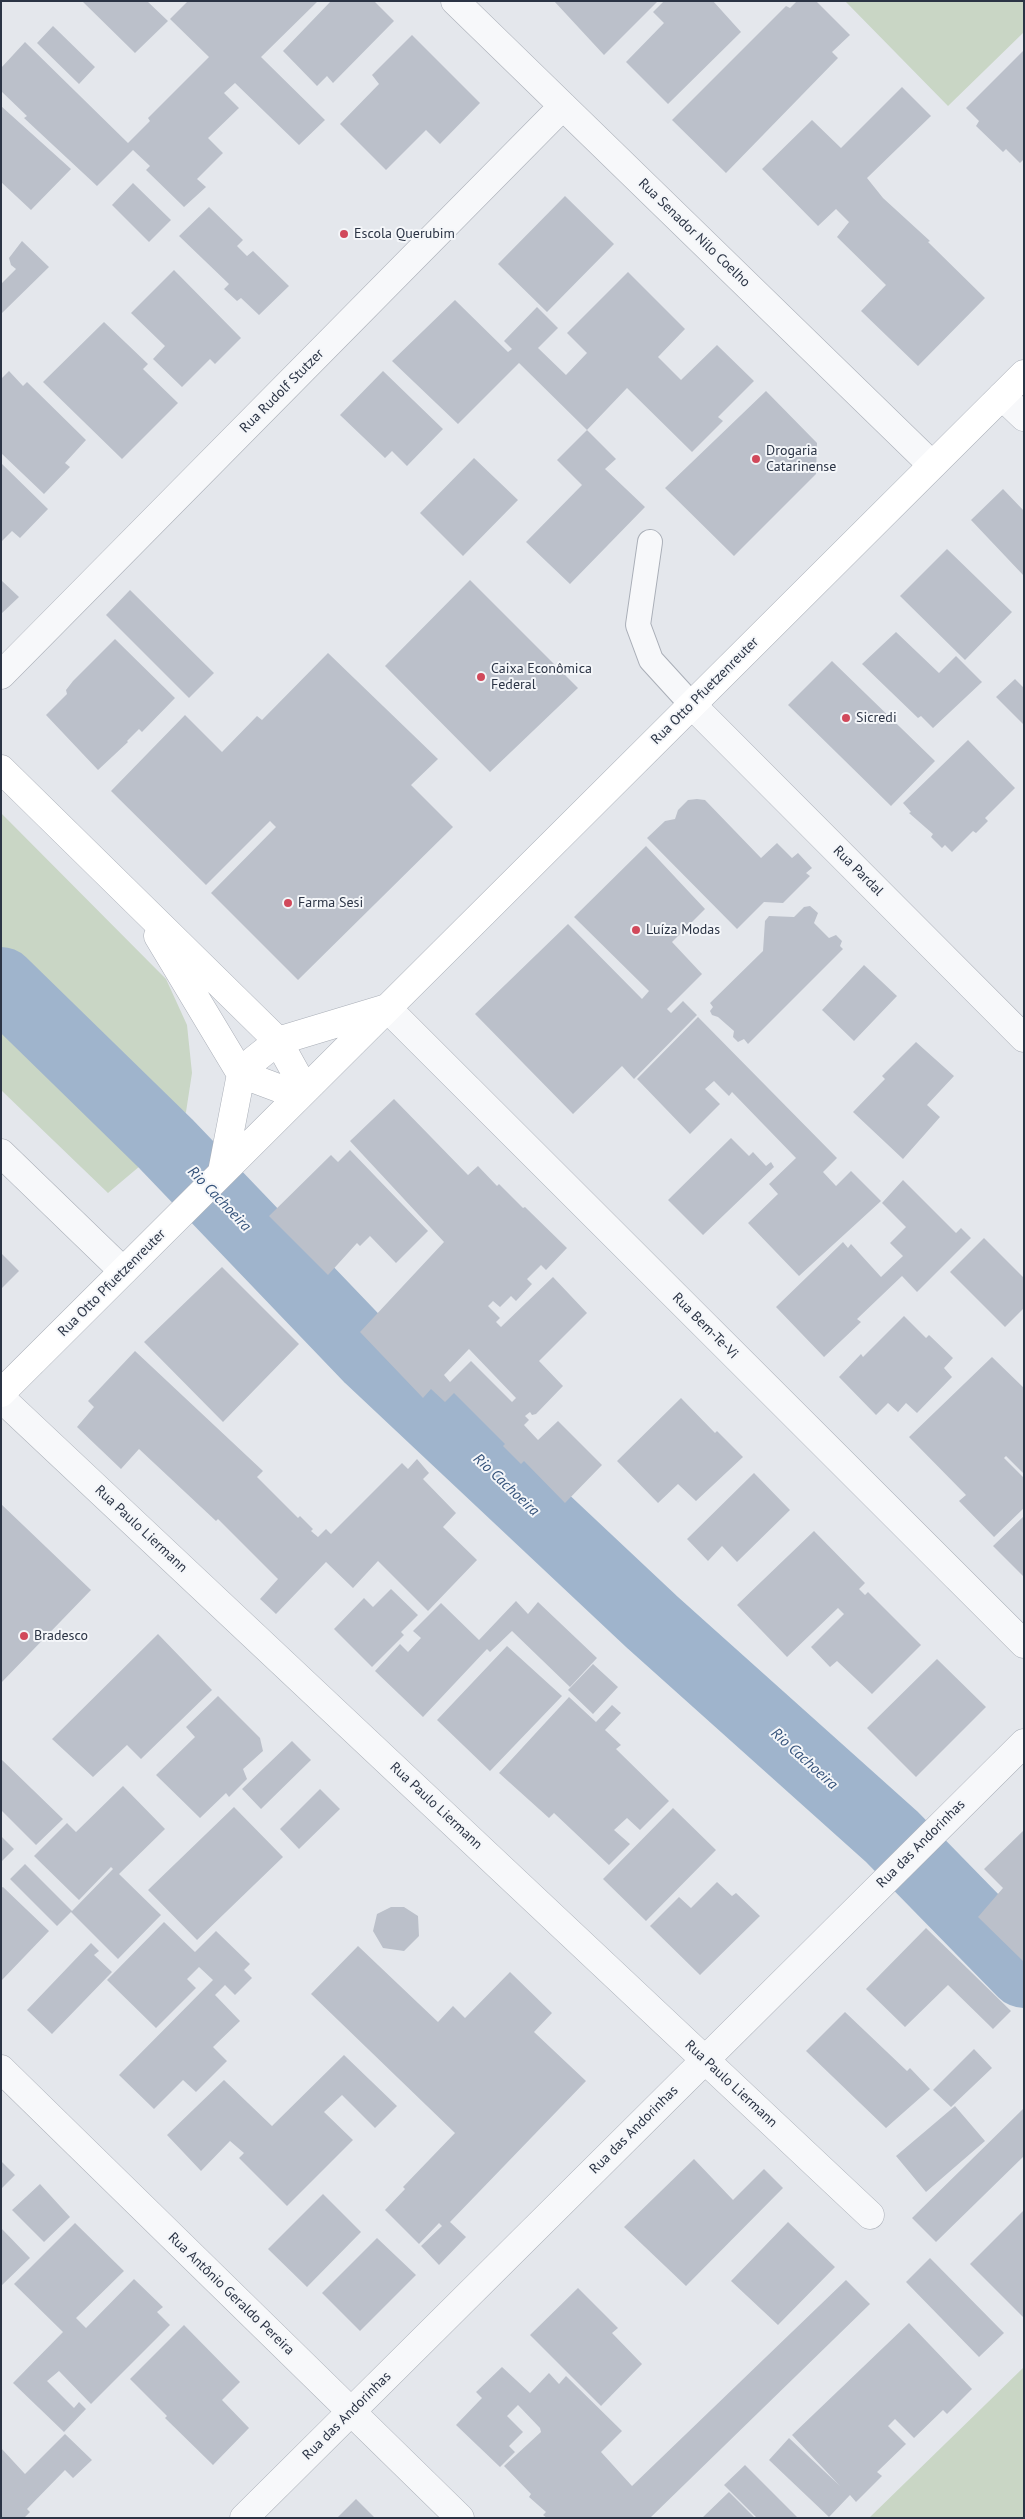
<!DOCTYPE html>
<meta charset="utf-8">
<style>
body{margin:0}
#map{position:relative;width:1025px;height:2519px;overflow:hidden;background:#e4e7ec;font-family:"PT Sans",sans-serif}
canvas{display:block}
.frame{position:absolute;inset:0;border:2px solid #2b3445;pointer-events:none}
</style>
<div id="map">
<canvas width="1025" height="2519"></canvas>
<div class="frame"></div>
</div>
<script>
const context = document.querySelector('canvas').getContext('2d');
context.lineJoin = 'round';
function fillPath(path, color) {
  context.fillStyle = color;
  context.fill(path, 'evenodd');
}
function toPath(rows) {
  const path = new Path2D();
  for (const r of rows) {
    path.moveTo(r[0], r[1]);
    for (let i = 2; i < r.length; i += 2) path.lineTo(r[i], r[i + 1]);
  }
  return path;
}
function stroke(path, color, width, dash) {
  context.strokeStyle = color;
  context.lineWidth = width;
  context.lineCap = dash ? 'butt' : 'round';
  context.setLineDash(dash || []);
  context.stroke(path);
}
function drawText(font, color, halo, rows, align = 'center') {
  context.font = font + ' "PT Sans",sans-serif';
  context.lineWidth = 4;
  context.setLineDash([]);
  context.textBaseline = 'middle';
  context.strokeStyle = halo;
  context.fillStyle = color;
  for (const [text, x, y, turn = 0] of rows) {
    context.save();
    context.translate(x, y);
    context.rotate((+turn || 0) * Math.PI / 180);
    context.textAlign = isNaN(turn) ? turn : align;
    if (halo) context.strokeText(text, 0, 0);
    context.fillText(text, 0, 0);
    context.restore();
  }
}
fillPath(toPath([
 [845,1,1024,1,1024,32,948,106],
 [1,813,166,979,187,1025,192,1073,186,1112,166,1144,108,1193,1,1090],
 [1024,2367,1024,2518,869,2518]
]), '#c9d6c5');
stroke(toPath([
 [1,983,166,1144,370,1357,652,1622,892,1837,1024,1972]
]), '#9fb4cc', 72);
fillPath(toPath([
 [82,1,147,1,168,21,135,53],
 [188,1,318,1,261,57,325,120,299,145,235,83,224,93,239,108,208,138,223,153,197,179,206,187,184,207,146,170,150,166,133,150,97,186,24,118,27,116,1,91,1,68,25,42,128,143,150,121,148,118,209,57,170,19],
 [331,1,374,1,394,21,333,83,327,76,317,86,283,51],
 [554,1,658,1,604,55],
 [664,1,713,1,741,32,668,104,626,62,664,23,653,12],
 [797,1,816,1,850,35,832,52,838,58,726,173,672,120,786,6,790,8],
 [53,26,95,67,79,84,37,43],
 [412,35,480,103,440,144,426,130,386,170,340,124,379,84,372,75],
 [1024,50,1024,159,1020,163,1006,149,1003,152,976,126,979,121,966,108],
 [902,87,931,116,867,178,883,198,930,241,928,242,985,298,918,366,861,311,886,285,837,237,849,222,836,209,818,226,762,169,812,120,841,148],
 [1,106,71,169,31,210,1,182],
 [133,183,171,220,149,242,112,205],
 [565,196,614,244,547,312,498,264],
 [209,207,243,240,237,246,247,256,253,251,289,286,259,315,241,298,237,301,224,289,229,284,179,236],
 [22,241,49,267,1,314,1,284,16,269,11,265,9,258],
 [174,270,241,338,215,364,210,359,182,387,153,359,165,346,131,313],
 [628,272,685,329,658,357,681,380,717,345,754,381,718,417,723,421,692,452,627,388,587,430,616,459,605,469,645,507,570,584,526,542,582,485,557,460,587,430,519,363,458,424,392,361,455,300,508,352,512,349,504,341,537,307,558,328,538,348,566,375,587,353,567,333],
 [104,322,148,364,143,369,178,403,122,459,43,382],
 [9,371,23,386,27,382,86,440,65,463,70,467,44,494,1,453,1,379],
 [383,371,443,429,407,466,392,451,385,458,340,415],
 [766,391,817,443,816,474,734,556,665,488],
 [474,458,518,500,463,556,420,513],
 [1,463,48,509,20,538,12,531,1,542],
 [1003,489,1024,511,1024,576,971,520],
 [947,549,1012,612,965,660,900,596],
 [1,580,19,597,1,614],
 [470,580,578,688,490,772,385,666],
 [130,590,214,673,189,698,106,615],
 [896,632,939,673,956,656,982,682,933,728,921,716,918,718,862,664],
 [115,639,175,698,142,732,139,729,127,741,128,742,98,770,46,715,67,694,66,690,73,681],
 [328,653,438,759,411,785,453,827,298,980,211,893,276,827,270,821,206,885,111,791,185,715,222,752,257,716,262,720],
 [832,661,935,761,891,806,788,705],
 [1015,679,1024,688,1024,725,996,697],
 [968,740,1015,788,985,818,988,821,976,833,973,831,952,852,945,845,942,848,931,837,933,834,909,813,911,812,903,803],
 [697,799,705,800,761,858,777,843,792,858,798,853,812,868,806,873,810,876,783,903,764,902,737,929,647,838,665,821,675,819,678,810,688,800],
 [646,846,705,909,672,942,702,974,667,1009,671,1013,683,1001,697,1015,634,1079,622,1066,573,1114,475,1014,568,924,642,999,649,991,574,917],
 [810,906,818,913,814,923,829,938,836,935,842,941,840,946,843,949,748,1044,744,1039,738,1042,733,1037,734,1031,718,1017,712,1015,710,1011,713,1007,710,1003,763,951,765,921,769,916,794,917,804,907],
 [864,965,897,996,854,1041,822,1010],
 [698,1017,837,1158,823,1172,836,1186,851,1171,881,1201,799,1276,748,1223,778,1194,769,1184,796,1158,732,1092,729,1096,714,1081,705,1089,720,1104,690,1134,637,1079],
 [916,1042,954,1076,927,1105,940,1117,903,1159,853,1112,885,1079,882,1076],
 [394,1099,468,1175,478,1166,497,1186,499,1184,523,1208,525,1207,567,1248,546,1270,541,1265,527,1279,532,1284,516,1301,511,1296,500,1307,493,1301,488,1306,500,1318,496,1322,501,1327,553,1277,587,1313,539,1361,563,1386,536,1414,532,1415,530,1412,525,1416,529,1420,524,1425,538,1440,558,1421,602,1465,565,1503,524,1461,521,1464,503,1446,505,1444,454,1393,445,1402,431,1389,423,1398,360,1332,444,1242,350,1141],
 [469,1349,516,1398,512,1402,471,1361,450,1382,444,1375],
 [731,1138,749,1156,753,1152,766,1166,771,1162,774,1167,703,1235,668,1200],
 [350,1150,428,1231,396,1263,370,1236,360,1246,357,1243,328,1275,269,1216,331,1155,338,1162],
 [903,1180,956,1233,961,1228,971,1238,917,1292,902,1276,857,1319,861,1322,824,1357,776,1307,843,1242,848,1248,851,1244,881,1277,903,1256,890,1243,906,1227,882,1203],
 [984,1238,1024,1278,1024,1308,1005,1327,950,1272],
 [1,1253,19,1271,1,1289],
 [222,1267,299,1344,223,1422,144,1342],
 [904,1316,926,1338,929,1335,953,1358,944,1368,952,1377,917,1413,906,1403,898,1412,888,1403,876,1415,839,1377,861,1354,863,1357],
 [135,1351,263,1471,257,1477,298,1518,300,1516,313,1529,311,1531,318,1537,326,1529,331,1534,402,1463,408,1469,417,1459,429,1473,423,1479,456,1513,443,1527,477,1560,428,1611,378,1561,353,1588,326,1562,276,1614,260,1599,278,1579,218,1519,216,1521,139,1449,121,1469,77,1427,94,1407,88,1401],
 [992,1357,1024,1388,1024,1474,1006,1456,1004,1458,1024,1478,1024,1508,994,1537,959,1501,966,1495,909,1437],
 [681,1398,715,1433,717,1431,743,1457,696,1501,678,1484,658,1503,617,1461],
 [754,1473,790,1510,737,1562,722,1546,708,1561,687,1539],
 [1,1504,91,1590,1,1683],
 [1024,1516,1024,1577,993,1546],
 [814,1531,865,1583,859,1589,865,1595,868,1592,921,1645,872,1694,837,1661,830,1667,811,1647,844,1614,838,1608,787,1657,737,1605],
 [391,1589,418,1615,401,1632,404,1635,372,1667,334,1629,364,1598,373,1607],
 [516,1601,528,1614,538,1602,597,1658,570,1687,512,1631,490,1652,487,1649,423,1717,375,1671,400,1644,408,1652,421,1638,413,1631,441,1603,479,1640],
 [158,1634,212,1690,141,1759,127,1745,93,1777,52,1739],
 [507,1646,562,1696,490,1771,437,1720],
 [937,1659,986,1707,916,1777,867,1728],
 [593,1664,618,1687,593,1714,568,1690],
 [218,1696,260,1738,263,1751,243,1769,247,1779,229,1797,226,1793,200,1818,156,1775,195,1737,186,1727],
 [569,1697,596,1722,612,1705,621,1713,605,1730,621,1745,616,1749,669,1801,640,1830,627,1818,614,1830,630,1844,609,1865,554,1813,549,1818,499,1773],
 [292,1741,311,1760,261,1809,242,1789],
 [1,1759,63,1819,36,1845,1,1810],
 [123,1786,165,1829,119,1874,161,1915,118,1959,71,1912,57,1926,10,1879,25,1864,72,1911,113,1869,111,1867,79,1900,34,1856,67,1823,76,1832],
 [320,1789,340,1809,299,1849,280,1829],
 [234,1807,283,1857,197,1940,148,1890],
 [673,1808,716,1850,646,1921,603,1879],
 [1024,1830,1024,1962,978,1917,1003,1888,984,1869],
 [1,1836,14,1849,1,1862],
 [717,1882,732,1896,736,1893,760,1916,700,1975,650,1926,679,1897,691,1908],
 [3,1887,49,1931,2,1980,1,1888],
 [391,1907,404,1907,418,1916,419,1936,404,1951,383,1948,373,1931,377,1914],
 [164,1922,195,1952,216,1931,250,1964,244,1970,252,1978,235,1995,225,1985,215,1995,240,2021,213,2047,227,2061,196,2092,183,2080,154,2109,119,2075,213,1980,199,1967,187,1979,196,1988,156,2028,107,1980],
 [926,1928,1011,2011,993,2029,948,1985,905,2027,866,1989],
 [91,1943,99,1951,94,1955,112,1972,52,2034,27,2010],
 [358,1946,438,2022,453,2006,465,2018,510,1972,552,2013,534,2032,586,2081,450,2222,466,2237,439,2265,421,2246,442,2226,439,2223,419,2244,385,2210,405,2189,403,2187,455,2133,311,1994],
 [845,2012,907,2071,910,2068,930,2089,886,2128,806,2051],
 [974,2049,992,2068,951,2107,933,2090],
 [344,2055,397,2106,375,2128,342,2095,324,2112,353,2140,287,2206,239,2158,244,2153,230,2141,201,2171,167,2135,224,2080,272,2126],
 [955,2106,985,2141,926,2192,896,2156],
 [1024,2108,1024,2156,936,2242,912,2218],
 [694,2159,733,2200,764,2169,783,2188,686,2286,624,2227],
 [1,2161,15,2175,1,2189],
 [40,2184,70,2217,44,2242,12,2210],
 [323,2194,361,2232,307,2287,268,2249],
 [1024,2210,1024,2318,970,2264],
 [788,2222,835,2267,778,2325,731,2281],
 [75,2223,124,2271,76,2318,86,2328,134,2279,163,2307,157,2312,170,2325,91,2404,59,2371,47,2381,74,2408,79,2402,86,2409,64,2432,13,2383,63,2332,14,2284],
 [1,2228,30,2258,1,2286],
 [377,2238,416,2275,360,2331,322,2293],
 [930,2258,1004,2333,979,2357,906,2282],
 [846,2280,870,2304,650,2518,547,2518,543,2515,546,2512,529,2497,531,2494,504,2466,541,2432,540,2428,518,2405,507,2416,523,2432,509,2446,515,2452,500,2467,456,2425,482,2398,476,2392,502,2367,530,2393,549,2373,559,2384,566,2376,622,2431,601,2452,632,2486],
 [578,2288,618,2328,612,2333,642,2364,601,2406,530,2335],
 [909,2323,972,2389,947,2414,943,2410,914,2438,895,2419,888,2426,906,2444,877,2472,882,2476,856,2502,850,2495,829,2517,769,2460,789,2438,840,2486,792,2435],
 [184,2325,240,2382,222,2400,249,2428,213,2465,165,2418,167,2416,130,2379],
 [65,2434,92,2460,73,2478,65,2470,27,2509,30,2512,24,2518,1,2518,1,2448,25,2474],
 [745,2465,798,2518,757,2518,724,2485],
 [729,2492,755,2518,702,2518],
 [356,2499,375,2518,337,2518]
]), '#bbc0ca');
const service = toPath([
 [650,542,638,625,651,660,692,705]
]);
const minor = toPath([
 [455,1,932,465],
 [1002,396,1024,417],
 [1,675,563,106],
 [692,705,1024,1038],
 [387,1008,1024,1644],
 [1,1153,123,1271],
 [1,1398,870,2215],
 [1,2069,460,2518],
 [244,2518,1024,1743]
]);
const secondary = toPath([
 [1,769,278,1041,298,1077,303,1092],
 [158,936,241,1074],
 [241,1074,281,1089,303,1092],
 [222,1172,241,1074,254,1060,278,1041,384,1009],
 [1,1393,1024,374]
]);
stroke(service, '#a9aeb7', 26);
stroke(minor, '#a9aeb7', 29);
stroke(secondary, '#a9aeb7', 29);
stroke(service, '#f7f8fa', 24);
stroke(minor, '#f7f8fa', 28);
stroke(secondary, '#fff', 28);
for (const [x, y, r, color] of [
 [344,234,5,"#d1495b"],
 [756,459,5,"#d1495b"],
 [481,677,5,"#d1495b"],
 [846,718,5,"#d1495b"],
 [288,903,5,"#d1495b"],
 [636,930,5,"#d1495b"],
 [24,1636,5,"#d1495b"]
]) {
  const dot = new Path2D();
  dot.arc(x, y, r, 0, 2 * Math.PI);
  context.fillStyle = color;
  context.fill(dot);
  stroke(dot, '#f4f6f9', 2);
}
drawText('14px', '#2b3445', '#f4f6f9', [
 ["Rua Senador Nilo Coelho",694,233,44],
 ["Rua Rudolf Stutzer",282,391,-45],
 ["Rua Otto Pfuetzenreuter",705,691,-45],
 ["Rua Pardal",858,871,45],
 ["Rua Otto Pfuetzenreuter",112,1283,-45],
 ["Rua Bem-Te-Vi",705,1326,45],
 ["Rua Paulo Liermann",141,1529,43],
 ["Rua Paulo Liermann",436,1806,43],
 ["Rua das Andorinhas",921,1844,-45],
 ["Rua Paulo Liermann",731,2084,43],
 ["Rua das Andorinhas",634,2130,-45],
 ["Rua Antônio Geraldo Pereira",231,2294,44],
 ["Rua das Andorinhas",347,2416,-45]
]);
drawText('14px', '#2b3445', '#f4f6f9', [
 ["Escola Querubim",354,234],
 ["Drogaria",766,451],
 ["Catarinense",766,467],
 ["Caixa Econômica",491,669],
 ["Federal",491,685],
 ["Sicredi",856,718],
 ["Farma Sesi",298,903],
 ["Luíza Modas",646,930],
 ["Bradesco",34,1636]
], 'left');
drawText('italic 15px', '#34527a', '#f4f6f9', [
 ["Rio Cachoeira",219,1199,46],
 ["Rio Cachoeira",506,1485,43],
 ["Rio Cachoeira",804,1759,42]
]);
</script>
